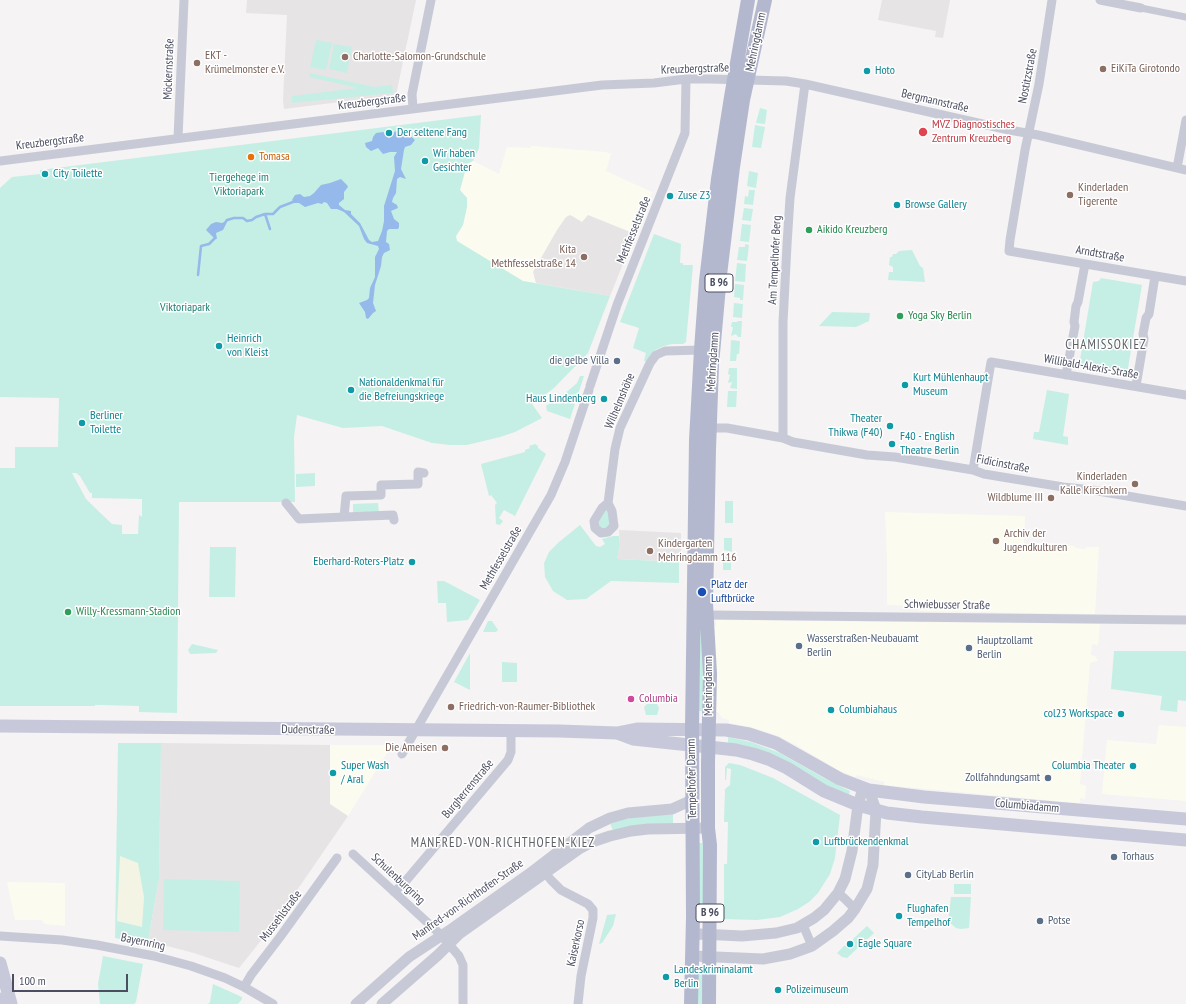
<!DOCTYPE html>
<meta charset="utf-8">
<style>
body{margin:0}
#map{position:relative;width:1186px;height:1004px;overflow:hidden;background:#f5f3f3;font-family:"PT Sans Narrow",sans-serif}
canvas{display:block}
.scale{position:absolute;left:12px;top:974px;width:116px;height:18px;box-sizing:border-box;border:2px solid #4b4e60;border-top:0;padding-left:5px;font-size:12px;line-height:14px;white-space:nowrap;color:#4b4e60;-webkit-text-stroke:3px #fff;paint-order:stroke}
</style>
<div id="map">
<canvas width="1186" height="1004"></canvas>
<div class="scale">100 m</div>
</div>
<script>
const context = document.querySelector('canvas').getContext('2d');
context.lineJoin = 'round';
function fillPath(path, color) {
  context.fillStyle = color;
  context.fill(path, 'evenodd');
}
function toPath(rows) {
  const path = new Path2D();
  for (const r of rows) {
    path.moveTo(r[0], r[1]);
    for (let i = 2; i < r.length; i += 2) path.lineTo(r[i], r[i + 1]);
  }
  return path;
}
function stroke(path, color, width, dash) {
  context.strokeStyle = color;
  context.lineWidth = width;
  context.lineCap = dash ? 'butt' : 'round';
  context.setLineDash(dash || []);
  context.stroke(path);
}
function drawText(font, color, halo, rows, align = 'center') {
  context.font = font + ' "PT Sans Narrow",sans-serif';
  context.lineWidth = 3;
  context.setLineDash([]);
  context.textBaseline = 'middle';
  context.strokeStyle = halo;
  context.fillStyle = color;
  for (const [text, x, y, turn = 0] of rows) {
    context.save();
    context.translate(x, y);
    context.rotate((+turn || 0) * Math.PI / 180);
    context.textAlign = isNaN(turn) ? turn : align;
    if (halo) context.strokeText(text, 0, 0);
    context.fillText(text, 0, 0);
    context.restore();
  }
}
fillPath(toPath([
 [531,146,606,152,611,154,606,171,652,192,635,234,588,215,582,222,571,215,534,275,536,283,523,281,457,241,456,237,463,225,467,207,467,198,460,190,467,164,473,161,499,174,507,147,531,148],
 [885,512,1025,516,1024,544,1032,545,1032,543,1055,544,1075,546,1075,548,1086,549,1086,547,1099,547,1095,614,919,611,919,606,887,605,887,557],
 [717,620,1100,624,1098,645,1092,644,1091,655,1095,656,1098,660,1097,661,1090,663,1080,784,1086,786,1085,799,1080,798,1080,803,1077,803,884,785,884,782,856,775,855,777,838,770,796,745,776,735,751,727,729,723,729,720,722,718,718,712,715,712,714,626,716,626,716,622],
 [1159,725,1186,727,1186,801,1102,794,1107,740,1156,744],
 [330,745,392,745,348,816,330,805],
 [7,882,65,883,65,926,45,924,42,920,15,920]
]), '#fbfcef');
fillPath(toPath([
 [247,0,416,0,396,95,284,109,283,100,287,15,246,13],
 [882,0,950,0,943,38,935,37,936,31,878,20],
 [570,215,582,222,588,215,635,234,610,296,536,283,533,272,557,230,566,217],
 [619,530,681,533,681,562,617,559,620,545],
 [161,743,330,745,330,804,348,816,271,928,239,968,194,953,148,941,159,879]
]), '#e6e4e5');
fillPath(toPath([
 [316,40,332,43,326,70,310,67],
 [334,44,352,47,347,73,329,69],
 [310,73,374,87,392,85,393,93,292,103,292,96,358,88,309,77],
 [760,108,767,110,765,124,756,123],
 [481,115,479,148,473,161,467,164,460,190,467,198,467,207,463,225,456,236,457,241,523,281,610,296,588,353,554,388,532,404,542,418,515,432,500,437,467,445,450,445,432,443,382,426,343,428,297,415,294,437,295,502,179,502,177,713,139,712,139,706,101,705,95,705,95,706,0,706,0,468,15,468,15,447,58,447,59,398,0,397,0,188,12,177,40,174,40,170],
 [72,473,76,473,80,476,90,493,92,493,92,498,142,499,142,517,139,515,138,534,122,534,122,525,112,524,90,503,86,499],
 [755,125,765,127,761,148,752,147],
 [749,171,758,173,756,188,747,186],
 [749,190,755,190,753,205,744,204,745,196,748,197],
 [744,208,753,209,751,221,742,220],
 [742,224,751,225,749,242,740,241],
 [654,234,681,244,680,263,683,263,683,265,693,265,686,342,683,344,672,344,664,346,655,350,646,361,644,361,646,353,633,348,639,328,620,322],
 [745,244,749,245,747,261,737,260,739,247,745,247],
 [912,250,920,266,923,268,925,282,888,280,889,272,893,272,893,267,889,265,890,257,892,257,893,254,896,254,899,251],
 [737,263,746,264,745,282,735,281],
 [1101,278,1142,285,1127,374,1079,366,1093,282,1099,281],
 [735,284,744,285,743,300,740,300,740,298,734,297],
 [734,303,743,304,742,318,733,317],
 [832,312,870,313,869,321,856,327,819,326],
 [738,321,742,321,741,337,738,337,736,334,731,336,733,327,731,327,732,322,737,322],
 [731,340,740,341,739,354,737,354,736,361,730,361],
 [729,368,737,368,737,389,730,388,732,382,728,383,730,375,728,374],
 [580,376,584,376,570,419,547,411,546,406,550,403,554,403,577,383],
 [1047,390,1069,394,1063,436,1068,437,1068,445,1033,439,1034,432,1039,432],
 [728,391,737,391,736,407,727,407],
 [535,444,538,446,538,448,546,454,515,516,504,510,499,518,503,521,500,525,496,524,495,505,497,503,491,495,489,496,481,464,525,452,525,450,530,448,529,446],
 [315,473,315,486,296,487,296,474],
 [725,501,733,501,733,523,725,523],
 [378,503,379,513,353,514,353,504],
 [608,509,611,527,600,530,596,520,602,511],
 [580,525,596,546,600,547,605,544,602,539,613,536,619,536,620,545,617,559,679,562,679,583,611,581,586,599,567,600,553,591,545,577,544,563,549,552,559,542],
 [724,538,732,538,732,552,724,550],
 [210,547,236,547,235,597,209,597],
 [723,556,731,556,731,570,723,570],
 [437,581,444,581,480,600,468,620,447,622,446,603,438,603],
 [488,621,492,621,498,630,496,632,483,632],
 [699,624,703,624,704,711,698,711],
 [192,644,218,650,216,653,190,654,188,650],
 [1114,651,1186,651,1186,701,1178,700,1177,712,1160,710,1162,696,1111,689],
 [470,653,470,690,454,682],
 [502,662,517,663,517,682,502,682],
 [647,704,657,704,659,708,657,715,646,715,644,707],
 [728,737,751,742,780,753,824,778,850,791,849,796,728,743],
 [118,743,161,743,159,879,148,941,139,939,135,942,115,938],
 [729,763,740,765,773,778,840,815,835,858,830,874,818,893,809,902,798,909,780,917,757,920,724,919,724,864,727,864,728,822,724,822,725,789,730,785,731,769,727,768,726,780,725,780,725,767],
 [673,814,673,824,613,831,610,823,610,822,642,816],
 [697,843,705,843,705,919,697,919],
 [164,879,240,881,239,932,163,930],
 [954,884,971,884,971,894,954,894],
 [951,897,971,897,969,928,961,929,956,928,948,921],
 [616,914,613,926,602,943,599,944,607,915],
 [867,926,874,933,872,935,847,958,842,957,837,953,845,945,850,947,854,944,853,939],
 [103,956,143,964,136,1002,134,1004,100,1004,98,984],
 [696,973,705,973,704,1004,696,1004],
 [213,984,242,997,242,999,238,1004,208,1004,210,1002]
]), '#c5efe4');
fillPath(toPath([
 [120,856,138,863,144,897,142,927,117,921]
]), '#f4f4e5');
fillPath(toPath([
 [397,131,406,132,415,140,411,145,405,147,404,150,401,169,406,179,400,177,397,179,396,193,393,198,392,202,397,205,398,208,391,211,394,219,399,223,399,227,398,229,389,229,387,231,386,242,389,244,390,250,384,253,382,257,381,266,375,285,373,303,376,311,373,313,368,319,366,318,365,312,359,303,367,300,369,298,370,288,375,277,375,257,379,249,378,246,367,243,364,239,359,226,344,212,337,209,331,209,327,203,324,202,322,204,318,203,305,207,299,203,294,203,292,200,295,195,300,194,304,197,310,196,314,193,321,185,330,183,341,179,347,185,348,187,344,192,344,199,339,203,339,205,345,210,351,211,351,214,360,223,369,240,372,242,378,241,382,231,384,221,384,206,395,171,394,157,397,152,390,152,383,154,378,148,371,151,366,147,365,143,372,141,373,137,376,133,383,132,389,136,394,132],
 [216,222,222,223,224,222,226,224,223,230,216,233,217,239,214,238,206,230,211,224]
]), '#94b9ea');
stroke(toPath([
 [265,214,270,229],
 [225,223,227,220,234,218,243,218,247,221,252,220,256,217,265,214,273,214,280,207,293,202],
 [198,275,201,246,209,244,215,238]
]), '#94b9ea', 2.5);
stroke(toPath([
 [1141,8,1186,17]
]), '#c7cad6', 7);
stroke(toPath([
 [1052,0,1039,84,1025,150,1010,240,1009,251,1186,281],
 [1100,0,1141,8],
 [413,109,412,94,431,0],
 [178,138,184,0],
 [0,161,602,85,654,83,686,79,709,79,786,81,805,84,1009,130,1038,135,1186,170],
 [1177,168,1186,120],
 [1066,375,1075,326,1074,322,1076,306,1078,302,1085,264],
 [590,386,617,305,685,133,686,79],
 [1136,386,1144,339,1143,334,1146,318,1149,314,1155,276],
 [704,428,727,428,783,438,793,442,867,455,895,457,973,470,984,474,1063,487,1092,490,1186,506],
 [783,438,783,322,787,245,790,198,805,84],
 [973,470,991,362,1186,395],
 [286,503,299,519,344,517],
 [608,503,602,508,594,521,595,528,601,533,608,532,614,526,612,511,608,503,615,449,620,428,650,363,656,355,665,351,701,350],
 [394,520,393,515,344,517,346,496,381,495,381,485,418,484,418,472,424,473],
 [707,615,1186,620],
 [402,754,551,495,565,462,589,390],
 [353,854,441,935,459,956,463,965,463,1004],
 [542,869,551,880,561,890,588,904,593,910,593,918,581,976,578,1004],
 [394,892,404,883,508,760,511,752,511,731],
 [838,893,844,898,855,909],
 [803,925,812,946],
 [0,936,62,940,97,945,154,956,191,966,225,978,244,987,273,1004],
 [244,987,251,975,280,937,337,858]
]), '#c7cad6', 9);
stroke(toPath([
 [692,937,700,934,742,936,776,933,797,928,814,918,824,910,838,893,845,879,852,851,858,805,863,788],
 [692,956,763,959,790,954,812,946,833,931,848,918,855,909,867,889,873,865,876,810,869,790],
 [356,1004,409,957,453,928,529,874,589,828,610,818,628,813,672,809,692,800],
 [382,1004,438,955,459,934,579,849,592,842,610,836,631,831,648,829,708,828]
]), '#c7cad6', 11);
stroke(toPath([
 [0,726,559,731,617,733,637,729,726,730,749,734,776,743,840,779,869,790,924,797,1186,819],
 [617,733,633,739,718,748,736,750,753,754,768,759,787,768,824,791,858,805,887,813,922,817,1186,840],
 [0,963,11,1004],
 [0,999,2,1004]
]), '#c7c9da', 13);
stroke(toPath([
 [691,1004,693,917,692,729,696,440,701,350,706,281,718,179,731,97,748,0],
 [709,1004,710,845,708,828,708,763,710,674,706,604,709,449,712,365,720,275,733,167,743,100,765,0]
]), '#b4b8cf', 14);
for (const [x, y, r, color] of [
 [345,57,4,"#8d6e63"],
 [197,63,4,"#8d6e63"],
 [1103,69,4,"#8d6e63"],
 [867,71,4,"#0f9aa8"],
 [923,132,5,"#e0444e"],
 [389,133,4,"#0f9aa8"],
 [251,157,4,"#e8710a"],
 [425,161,4,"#0f9aa8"],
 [45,174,4,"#0f9aa8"],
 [1070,195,4,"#8d6e63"],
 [670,196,4,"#0f9aa8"],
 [897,205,4,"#0f9aa8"],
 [809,230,4,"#2e9e5b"],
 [584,257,4,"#8d6e63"],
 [900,316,4,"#2e9e5b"],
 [219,346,4,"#0f9aa8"],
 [617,361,4,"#5c6f8a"],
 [905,385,4,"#0f9aa8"],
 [351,390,4,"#0f9aa8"],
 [604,399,4,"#0f9aa8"],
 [82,423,4,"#0f9aa8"],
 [890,426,4,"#0f9aa8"],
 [892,444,4,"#0f9aa8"],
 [1135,484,4,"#8d6e63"],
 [1051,498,4,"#8d6e63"],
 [996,541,4,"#8d6e63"],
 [650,551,4,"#8d6e63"],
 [412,562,4,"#0f9aa8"],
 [702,592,5,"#1a4fb4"],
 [68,612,4,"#2e9e5b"],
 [799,646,4,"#5c6f8a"],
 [969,648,4,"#5c6f8a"],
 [631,699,4,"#d1479c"],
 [451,707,4,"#8d6e63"],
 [831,710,4,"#0f9aa8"],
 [1121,714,4,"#0f9aa8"],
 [445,748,4,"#8d6e63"],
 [1133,766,4,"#0f9aa8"],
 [333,773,4,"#0f9aa8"],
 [1048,778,4,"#5c6f8a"],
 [816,842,4,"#0f9aa8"],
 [1114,857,4,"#5c6f8a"],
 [908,875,4,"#5c6f8a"],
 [899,916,4,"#0f9aa8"],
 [1040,921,4,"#5c6f8a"],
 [850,944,4,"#0f9aa8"],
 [666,977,4,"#0f9aa8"],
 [778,990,4,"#0f9aa8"]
]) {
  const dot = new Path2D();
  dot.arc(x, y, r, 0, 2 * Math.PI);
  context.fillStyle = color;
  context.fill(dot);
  stroke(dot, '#fff', 1.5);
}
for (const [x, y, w] of [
 [719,283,28],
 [710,913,28]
]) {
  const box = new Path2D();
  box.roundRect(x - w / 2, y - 9, w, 18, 3);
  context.fillStyle = '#fff';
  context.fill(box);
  stroke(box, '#4b4e60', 1);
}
drawText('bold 11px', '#4b4e60', null, [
 ["B 96",719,283],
 ["B 96",710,913]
]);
drawText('12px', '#4b4e60', '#fff', [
 ["Mehringdamm",756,42,-78],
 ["Möckernstraße",169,69,-88],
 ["Kreuzbergstraße",695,69,-2],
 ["Nostitzstraße",1028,76,-79],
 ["Bergmannstraße",935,101,13],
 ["Kreuzbergstraße",372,102,-7],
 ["Kreuzbergstraße",50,142,-7],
 ["Methfesselstraße",634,230,-68],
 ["Arndtstraße",1100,254,10],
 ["Am Tempelhofer Berg",775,260,-87],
 ["Mehringdamm",713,362,-86],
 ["Willibald-Alexis-Straße",1091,367,10],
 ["Wilhelmshöhe",620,401,-67],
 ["Fidicinstraße",1003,464,11],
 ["Methfesselstraße",501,558,-60],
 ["Schwiebusser Straße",947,605,1],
 ["Mehringdamm",709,686,-90],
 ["Dudenstraße",308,730,1],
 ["Tempelhofer Damm",692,779,-91],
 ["Burgherrenstraße",468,789,-50],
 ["Columbiadamm",1027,806,5],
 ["Schulenburgring",398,879,43],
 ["Manfred-von-Richthofen-Straße",468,900,-35],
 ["Mussehlstraße",281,916,-53],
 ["Bayernring",143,942,12],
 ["Kaiserkorso",576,943,-78]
]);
drawText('12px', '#785e54', '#fff', [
 ["EKT -",205,56],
 ["Krümelmonster e.V.",205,70],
 ["Charlotte-Salomon-Grundschule",353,57],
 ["EiKiTa Girotondo",1111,69],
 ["Kinderladen",1078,188],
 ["Tigerente",1078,202],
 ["Kita",576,250,"right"],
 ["Methfesselstraße 14",576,264,"right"],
 ["Kinderladen",1127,477,"right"],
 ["Kalle Kirschkern",1127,491,"right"],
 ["Wildblume III",1043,498,"right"],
 ["Archiv der",1004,534],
 ["Jugendkulturen",1004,548],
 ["Kindergarten",658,544],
 ["Mehringdamm 116",658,558],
 ["Friedrich-von-Raumer-Bibliothek",459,707],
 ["Die Ameisen",437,748,"right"]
], 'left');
drawText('12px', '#0d838f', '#fff', [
 ["Hoto",875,71],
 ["Der seltene Fang",397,133],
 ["Wir haben",433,154],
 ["Gesichter",433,168],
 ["City Toilette",53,174],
 ["Zuse Z3",678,196],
 ["Browse Gallery",905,205],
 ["Heinrich",227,339],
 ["von Kleist",227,353],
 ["Kurt Mühlenhaupt",913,378],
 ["Museum",913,392],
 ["Nationaldenkmal für",359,383],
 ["die Befreiungskriege",359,397],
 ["Haus Lindenberg",596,399,"right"],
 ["Berliner",90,416],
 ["Toilette",90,430],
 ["Theater",882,419,"right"],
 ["Thikwa (F40)",882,433,"right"],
 ["F40 - English",900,437],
 ["Theatre Berlin",900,451],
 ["Eberhard-Roters-Platz",404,562,"right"],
 ["Columbiahaus",839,710],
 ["col23 Workspace",1113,714,"right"],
 ["Super Wash",341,766],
 ["/ Aral",341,780],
 ["Columbia Theater",1125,766,"right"],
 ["Luftbrückendenkmal",824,842],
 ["Flughafen",907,909],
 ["Tempelhof",907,923],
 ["Eagle Square",858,944],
 ["Landeskriminalamt",674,970],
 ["Berlin",674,984],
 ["Polizeimuseum",786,990]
], 'left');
drawText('12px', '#be3a42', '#fff', [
 ["MVZ Diagnostisches",932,125],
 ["Zentrum Kreuzberg",932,139]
], 'left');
drawText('12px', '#c56008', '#fff', [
 ["Tomasa",259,157]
], 'left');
drawText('12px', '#1c8072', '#fff', [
 ["Tiergehege im",239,178],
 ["Viktoriapark",239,192],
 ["Viktoriapark",185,308]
]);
drawText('12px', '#27864d', '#fff', [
 ["Aikido Kreuzberg",817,230],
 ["Yoga Sky Berlin",908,316],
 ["Willy-Kressmann-Stadion",76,612]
], 'left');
drawText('12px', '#4e5e75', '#fff', [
 ["die gelbe Villa",609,361,"right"],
 ["Wasserstraßen-Neubauamt",807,639],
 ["Berlin",807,653],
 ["Hauptzollamt",977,641],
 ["Berlin",977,655],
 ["Zollfahndungsamt",1040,778,"right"],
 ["Torhaus",1122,857],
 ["CityLab Berlin",916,875],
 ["Potse",1048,921]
], 'left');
drawText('12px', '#164399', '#fff', [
 ["Platz der",711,585],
 ["Luftbrücke",711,599]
], 'left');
drawText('12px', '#b23c85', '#fff', [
 ["Columbia",639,699]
], 'left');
context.letterSpacing = '1px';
drawText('13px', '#5f6067', '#fff', [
 ["CHAMISSOKIEZ",1106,345],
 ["MANFRED-VON-RICHTHOFEN-KIEZ",503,843]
]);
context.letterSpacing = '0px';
</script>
